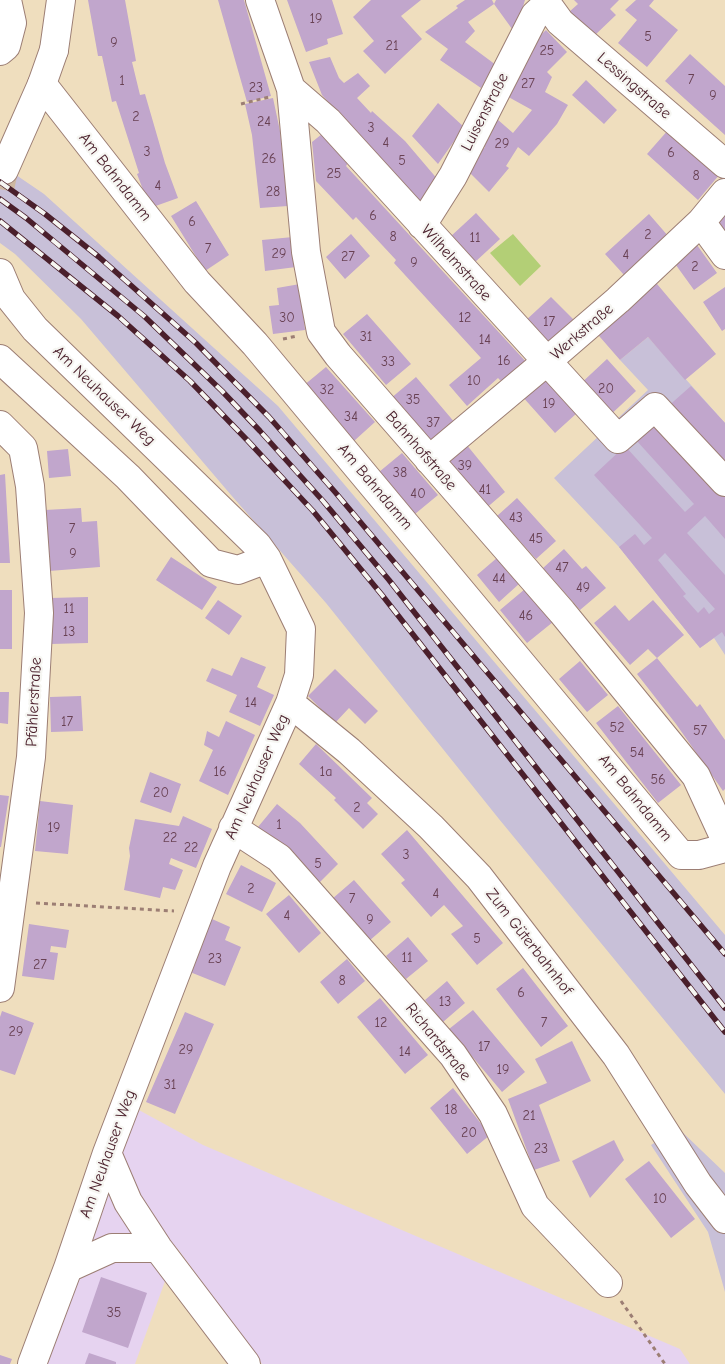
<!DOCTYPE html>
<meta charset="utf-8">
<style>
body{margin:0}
canvas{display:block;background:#efdebe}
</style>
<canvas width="725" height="1364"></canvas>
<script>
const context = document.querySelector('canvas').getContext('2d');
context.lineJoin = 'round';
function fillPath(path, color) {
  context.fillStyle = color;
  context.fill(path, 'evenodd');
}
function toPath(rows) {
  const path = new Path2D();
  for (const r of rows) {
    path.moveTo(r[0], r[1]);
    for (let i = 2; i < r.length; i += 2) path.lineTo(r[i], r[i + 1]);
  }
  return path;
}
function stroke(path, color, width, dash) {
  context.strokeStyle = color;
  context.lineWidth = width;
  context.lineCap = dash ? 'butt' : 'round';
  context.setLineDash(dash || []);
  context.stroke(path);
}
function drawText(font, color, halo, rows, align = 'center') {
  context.font = font + ' "Comic Neue",sans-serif';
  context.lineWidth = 4.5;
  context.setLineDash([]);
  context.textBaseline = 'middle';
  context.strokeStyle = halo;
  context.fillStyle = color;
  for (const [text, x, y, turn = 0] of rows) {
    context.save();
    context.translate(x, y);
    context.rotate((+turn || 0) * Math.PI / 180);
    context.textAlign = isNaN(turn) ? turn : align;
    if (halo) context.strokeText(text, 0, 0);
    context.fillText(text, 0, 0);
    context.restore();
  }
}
fillPath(toPath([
 [126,1103,203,1145,680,1349,690,1364,262,1364,177,1248,135,1364,32,1364]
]), '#e6d3f0');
fillPath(toPath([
 [0,164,44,194,278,406,725,935,725,1094,499,819,326,603,231,495,81,319,15,254,0,243],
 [648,337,725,423,725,655,714,638,700,648,619,547,554,478,648,390,620,360],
 [678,1128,725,1173,725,1292,708,1232,651,1145]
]), '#c8c0d8');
fillPath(toPath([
 [513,234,541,266,520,286,490,253]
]), '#b3cf76');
fillPath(toPath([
 [88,0,125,0,136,61,132,62,140,95,145,94,165,163,178,198,150,208,137,174,139,173,116,101,112,102,102,56,98,56],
 [218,0,244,0,271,96,247,102],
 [287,0,332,0,343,34,327,39,328,44,306,52],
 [371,0,421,0,401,16,422,39,385,74,363,51,374,41,353,17],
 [465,0,492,0,494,4,496,0,525,0,515,33,494,4,468,22,475,31,465,42,496,65,481,88,440,60,448,49,425,32,458,8,456,6],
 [574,0,619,0,610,9,616,15,594,36,569,12,578,4],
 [636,0,654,0,649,6,678,30,647,67,618,43,637,20,625,10],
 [546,30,567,52,547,72,552,77,545,92,568,105,557,124,529,156,518,147,506,166,509,168,489,192,466,169,485,147,482,145,497,119,513,133,532,110,503,94,526,49],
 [690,54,725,86,725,135,665,81],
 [330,57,339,78,344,83,358,73,370,86,357,98,371,113,372,111,405,141,439,181,421,205,322,95,309,62],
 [586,80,617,110,604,124,572,95],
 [273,98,280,131,288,206,260,208,252,135,245,104],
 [438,103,464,127,438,164,412,136],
 [669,129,720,174,698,200,647,154],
 [322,134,348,163,346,166,528,364,505,385,498,378,467,406,449,385,481,358,394,263,396,260,356,217,353,220,316,181,312,142],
 [196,201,229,255,205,271,171,216],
 [725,212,725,240,712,222],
 [476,213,500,239,474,263,450,237],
 [649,214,669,237,625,276,605,254],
 [351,234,370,256,345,279,326,257],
 [293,237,296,267,265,271,262,240],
 [697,245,717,273,694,290,673,261],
 [652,278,716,354,685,380,648,337,620,360,593,329],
 [300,284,305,330,273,334,269,306,279,305,277,288],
 [725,287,725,329,722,331,703,302],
 [551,297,575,321,548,347,524,322],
 [367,314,411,364,386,385,343,334],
 [607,359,636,391,606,419,577,387],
 [326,367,375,422,354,441,303,386],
 [544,375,577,413,555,433,521,395],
 [416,377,456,424,430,447,390,399],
 [691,386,725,423,725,475,665,409],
 [655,422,725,481,725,539,705,516,687,533,725,575,725,637,722,632,700,648,619,547,635,534,644,545,652,538,594,475,625,446,685,512,694,504,636,440],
 [665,553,715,609,709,614,704,607,698,613,683,596,686,594,658,560],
 [466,444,505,492,484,510,444,462],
 [68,449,71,476,49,478,47,451],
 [402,453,438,495,415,514,379,472],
 [5,474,10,563,0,563,0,475],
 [517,498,556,541,536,559,497,516],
 [81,508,82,522,97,521,100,567,49,571,45,510],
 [564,549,582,569,586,566,606,588,580,610,543,568],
 [171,557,217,587,202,610,156,580],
 [498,557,520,583,499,602,477,575],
 [525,589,553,622,527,643,500,610],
 [0,590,12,590,12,649,0,649],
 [88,597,88,643,51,644,50,598],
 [218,600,242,616,229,635,205,618],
 [653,600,684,635,657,658,648,649,630,665,594,623,615,605,629,621],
 [241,657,266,667,257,687,274,695,260,726,229,712,237,695,206,681,212,668,232,676],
 [657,658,697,707,700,704,725,740,725,789,723,791,676,724,637,674],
 [580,661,608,695,587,712,559,679],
 [335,669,378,711,365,724,349,708,335,723,308,696],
 [0,692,9,692,8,724,0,723],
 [81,696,83,731,51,732,50,697],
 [618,706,681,785,658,803,596,723],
 [226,721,255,735,228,795,199,781,213,750,204,745,207,731,219,737],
 [316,744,372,798,367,803,378,814,363,829,334,800,336,798,299,764],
 [150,772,181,784,171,813,140,802],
 [0,795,9,796,1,847,0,847],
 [40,801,73,805,68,854,35,851],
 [277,804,300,823,338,864,318,884,281,846,258,827],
 [183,816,212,829,196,868,171,858,169,864,183,870,175,890,163,887,160,898,124,890,130,856,129,848,135,819,179,826],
 [407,830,503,943,477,965,451,934,463,926,444,905,431,917,401,883,405,880,381,854],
 [241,865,276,883,262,912,226,894],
 [354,880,391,922,369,941,332,899],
 [289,895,321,933,299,953,266,914],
 [212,919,230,927,225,940,241,947,225,986,190,972],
 [29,924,69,930,66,948,51,946,50,952,58,953,54,980,22,976],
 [408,937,428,961,406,979,386,956],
 [347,959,365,981,338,1004,320,982],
 [523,968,568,1026,541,1047,496,989],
 [447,981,465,1003,443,1022,425,1000],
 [380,998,428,1055,405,1074,357,1017],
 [473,1010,525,1072,502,1092,449,1029],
 [2,1011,34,1023,15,1075,0,1070,0,1017],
 [185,1012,214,1024,175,1114,146,1102],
 [572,1041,591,1081,539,1105,560,1161,534,1170,508,1099,547,1083,535,1059],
 [453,1088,490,1135,467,1154,430,1108],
 [614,1140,624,1160,590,1198,572,1161],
 [649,1161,695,1219,671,1238,625,1179],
 [101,1277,147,1293,128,1348,82,1332],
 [89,1353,116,1362,116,1364,85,1364],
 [0,1355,12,1359,10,1364,0,1364]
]), '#c1a6cc');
stroke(toPath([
 [0,189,4,170]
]), '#ceb8a1', 28, [28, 14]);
const minor = toPath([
 [260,0,291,89,306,252,321,332,338,355,562,612,696,776,725,839],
 [547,4,560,22,725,164],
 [54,50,61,0],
 [0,51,6,46,12,23,7,0],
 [291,89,328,121,618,439,655,407,725,482],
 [4,170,42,84,197,282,255,344,681,855,699,855,725,848],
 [701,222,725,255],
 [422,225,453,176,535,15,547,4,546,0],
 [0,273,11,299,35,329,257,545,267,559,301,629,299,675,290,703,217,866,107,1153,68,1268,32,1364],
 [0,359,128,477,211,563,238,570,267,559],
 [0,425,23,448,30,486,39,613,31,757,0,988],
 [429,460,546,362,618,300,701,222,725,193],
 [290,703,349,751,431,827,479,877,616,1055,698,1184,725,1219],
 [233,828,279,858,453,1055,493,1114,535,1206,608,1283],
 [107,1153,128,1202,158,1248,246,1364],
 [68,1268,112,1248,158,1248]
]);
const major = toPath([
 [42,84,54,50]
]);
stroke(minor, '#9c7e74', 30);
stroke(major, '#9c7e74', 30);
stroke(toPath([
 [241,104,269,97],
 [283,339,297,336],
 [36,903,174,911],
 [621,1301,665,1364]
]), '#9c7e74', 3, [4, 4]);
stroke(minor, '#fff', 28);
stroke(major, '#fff', 28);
const rail = toPath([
 [0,182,45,214,99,257,196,343,269,417,335,492,725,954],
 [0,199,26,218,144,316,222,391,260,431,323,501,389,580,725,1008],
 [0,221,118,316,190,381,248,441,313,511,382,595,725,1032]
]);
stroke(rail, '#4a1f2b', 5.5);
stroke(rail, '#f6f6f2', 4, [11]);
drawText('14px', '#684153', null, [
 ["19",316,19],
 ["5",648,37],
 ["9",114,43],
 ["21",392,46],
 ["25",547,51],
 ["7",691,80],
 ["1",122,81],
 ["27",528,84],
 ["23",256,88],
 ["9",713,96],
 ["2",136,117],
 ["24",264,122],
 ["3",371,128],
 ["4",386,143],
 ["29",502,144],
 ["3",147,152],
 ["6",671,153],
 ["26",269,159],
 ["5",402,161],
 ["25",334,174],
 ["8",696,176],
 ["4",158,186],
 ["28",273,192],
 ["6",373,216],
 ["6",192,222],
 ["2",648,235],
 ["8",393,237],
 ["11",475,238],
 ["7",208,249],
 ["29",279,254],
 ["4",626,255],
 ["27",348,257],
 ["9",414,263],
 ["2",695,267],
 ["30",287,318],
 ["12",465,318],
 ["17",549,322],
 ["31",366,337],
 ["14",485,340],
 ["16",504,361],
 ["33",388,362],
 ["10",474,381],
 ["20",606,389],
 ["32",327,390],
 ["35",413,400],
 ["19",549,404],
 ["34",351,417],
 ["37",433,423],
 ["39",465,466],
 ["38",400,473],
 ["41",485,490],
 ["40",418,494],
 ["43",516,518],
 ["7",72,529],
 ["45",536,539],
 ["9",73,554],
 ["47",562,568],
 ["44",499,579],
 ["49",583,588],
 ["11",69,609],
 ["46",526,616],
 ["13",69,632],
 ["14",251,703],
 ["17",67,722],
 ["52",617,728],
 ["57",700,731],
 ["54",637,753],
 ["16",220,772],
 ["1a",326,772],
 ["56",658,780],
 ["20",161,793],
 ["2",357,808],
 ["1",279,825],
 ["19",54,828],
 ["22",170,838],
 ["22",191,848],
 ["3",406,855],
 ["5",318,864],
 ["2",251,889],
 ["4",436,894],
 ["7",352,899],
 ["4",287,916],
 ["9",370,920],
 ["5",477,939],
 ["11",407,958],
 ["23",215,959],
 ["27",40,965],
 ["8",342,981],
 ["6",521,993],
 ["13",445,1002],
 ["12",381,1023],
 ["7",544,1023],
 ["29",16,1032],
 ["17",484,1047],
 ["29",186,1050],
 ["14",405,1052],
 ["19",503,1070],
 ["31",170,1085],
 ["18",451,1110],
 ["21",529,1116],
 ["20",469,1133],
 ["23",541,1149],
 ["10",660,1199],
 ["35",114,1313]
]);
drawText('16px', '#4a1f2b', '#f6f6f2', [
 ["Lessingstraße",634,86,41],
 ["Luisenstraße",485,112,-63],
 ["Am Bahndamm",115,177,52],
 ["Wilhelmstraße",456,263,48],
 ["Werkstraße",582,332,-41],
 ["Am Neuhauser Weg",104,396,44],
 ["Bahnhofstraße",421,451,49],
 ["Am Bahndamm",375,487,50],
 ["Pfählerstraße",34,702,-87],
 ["Am Neuhauser Weg",257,777,-66],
 ["Am Bahndamm",635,798,51],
 ["Zum Güterbahnhof",529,942,52],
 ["Richardstraße",438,1042,51],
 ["Am Neuhauser Weg",108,1154,-70]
]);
</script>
